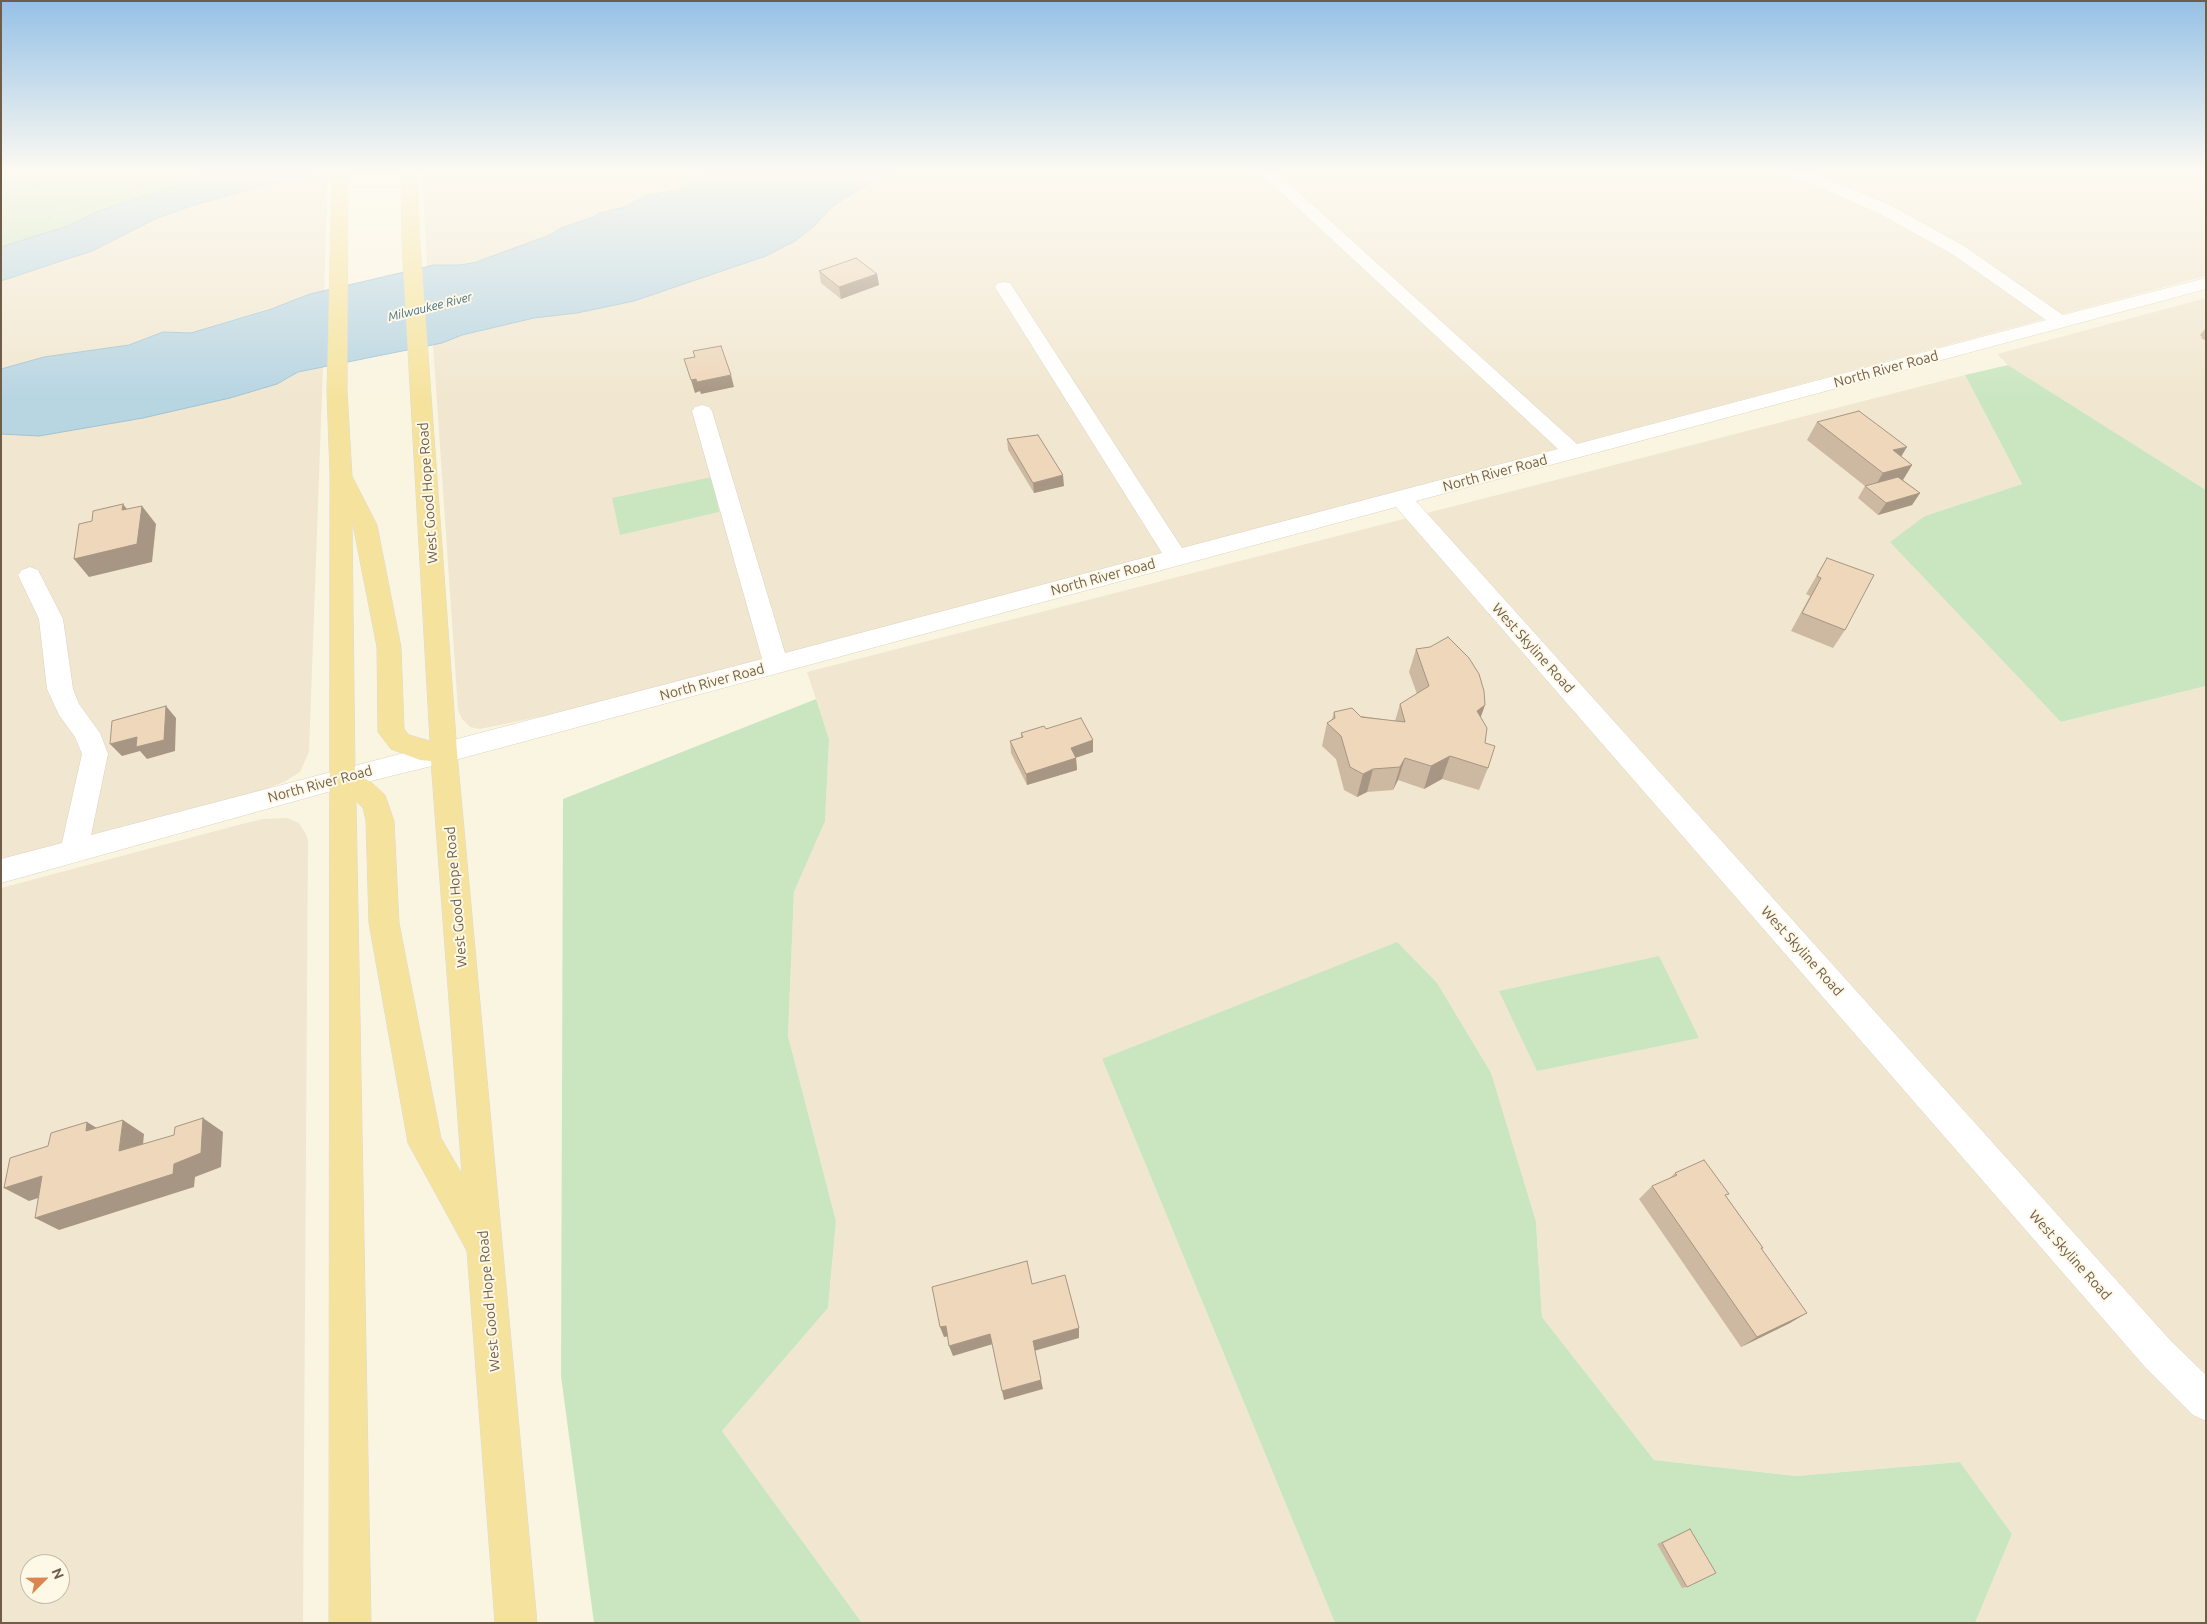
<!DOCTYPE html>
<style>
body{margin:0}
#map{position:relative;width:2207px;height:1624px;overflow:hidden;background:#faf5e1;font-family:Ubuntu,sans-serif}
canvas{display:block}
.frame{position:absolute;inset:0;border:2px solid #6f5d4a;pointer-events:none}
.north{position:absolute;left:20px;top:1554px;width:50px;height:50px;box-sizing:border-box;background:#fef8e7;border:1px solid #c5baa8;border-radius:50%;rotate:67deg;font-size:14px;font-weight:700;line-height:20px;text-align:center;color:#6f5d4a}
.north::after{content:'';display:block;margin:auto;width:18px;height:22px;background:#dc854e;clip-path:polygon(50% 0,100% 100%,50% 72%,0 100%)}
</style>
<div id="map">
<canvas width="2207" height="1624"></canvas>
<div class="frame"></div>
<div class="north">N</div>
</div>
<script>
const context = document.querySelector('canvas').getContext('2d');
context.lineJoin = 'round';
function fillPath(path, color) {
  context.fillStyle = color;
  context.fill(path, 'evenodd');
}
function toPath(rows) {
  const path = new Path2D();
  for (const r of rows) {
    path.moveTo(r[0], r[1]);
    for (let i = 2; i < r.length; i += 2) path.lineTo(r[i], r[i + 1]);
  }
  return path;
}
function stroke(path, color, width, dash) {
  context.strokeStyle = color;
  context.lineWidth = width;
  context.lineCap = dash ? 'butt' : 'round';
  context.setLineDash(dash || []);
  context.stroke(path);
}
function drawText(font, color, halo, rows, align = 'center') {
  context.font = font + ' Ubuntu,sans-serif';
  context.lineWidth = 4;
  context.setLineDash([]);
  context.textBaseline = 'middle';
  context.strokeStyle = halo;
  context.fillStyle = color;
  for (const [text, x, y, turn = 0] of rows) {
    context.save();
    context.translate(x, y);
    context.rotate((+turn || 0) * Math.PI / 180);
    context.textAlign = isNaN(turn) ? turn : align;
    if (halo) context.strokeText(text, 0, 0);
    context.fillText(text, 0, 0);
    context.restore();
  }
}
fillPath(toPath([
 [318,171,328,171,324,291,191,333,163,332,129,345,44,357,1,369,1,281,69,260,110,242,157,218,191,206],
 [422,171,714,171,707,172,678,190,645,196,625,207,600,213,593,217,561,228,550,235,496,255,461,265,427,267],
 [897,171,2206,171,2206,276,597,705,480,729,470,727,462,719,458,710,433,344,462,335,534,318,577,313,634,301,766,256,795,241,812,228,833,205,863,187],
 [2206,298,2206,490,2008,365,1997,354],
 [323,367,309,752,300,772,284,782,261,791,1,861,1,434,39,436,143,418,230,398,277,384,298,372],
 [1965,375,2022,484,1925,516,2061,722,2206,686,2206,1623,1975,1623,2012,1534,1960,1462,1796,1476,1654,1460,1542,1317,1536,1222,1102,1059,1335,1623,862,1623,722,1431,828,1308,836,1221,788,1036,794,892,825,820,829,739,807,672],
 [287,818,299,823,306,834,308,841,303,1623,1,1623,1,888,242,824,263,819],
 [30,1564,60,1564,60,1594,30,1594]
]), '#f1e7d0');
fillPath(toPath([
 [1,171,280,171,1,267],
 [2008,365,2206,490,2206,686,2061,722,1890,542,1925,516,2022,484,1965,375],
 [712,477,719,512,620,535,612,498],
 [816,699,829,739,825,821,794,892,788,1036,836,1221,828,1308,722,1431,862,1623,594,1623,561,1376,563,799],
 [1397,942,1437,983,1491,1073,1536,1222,1542,1317,1654,1460,1796,1476,1960,1462,2012,1534,1975,1623,1335,1623,1102,1059],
 [1659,956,1699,1038,1537,1071,1499,991]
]), '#cae6c1');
const water = toPath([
 [216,171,324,171,302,175,191,206,157,218,92,251,1,281,1,247,68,226,99,211,173,187,216,171],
 [714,171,897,171,863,187,834,205,812,228,795,241,766,256,634,301,577,313,534,318,462,335,442,343,298,372,277,384,230,398,143,418,39,436,1,434,1,369,44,357,129,345,163,332,191,333,271,309,310,294,434,265,461,265,476,262,550,235,561,228,593,217,600,213,625,207,645,196,678,190,707,172,714,171]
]);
fillPath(water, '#b8d5e2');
stroke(water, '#9fc2d3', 1);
const minor = toPath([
 [1258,171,1275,171,1577,444,2046,320,1952,254,1878,213,1789,174,1787,171,1808,171,1890,205,1964,246,2063,315,2206,278,2206,289,1416,501,2171,1341,2206,1375,2206,1421,2193,1415,2145,1367,1396,507,444,763,342,788,1,883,1,859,62,843,82,754,75,737,59,715,47,689,39,619,18,575,22,570,30,567,38,570,63,619,73,689,79,704,100,733,108,754,91,835,762,659,692,411,695,407,702,405,709,407,712,411,785,653,1162,553,995,287,998,283,1004,282,1010,283,1182,548,1558,449,1258,171]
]);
const major = toPath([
 [332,171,348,171,347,392,352,476,377,525,401,647,404,729,409,735,430,741,402,244,401,171,417,171,420,244,457,753,537,1623,495,1623,467,1251,408,1143,369,923,366,821,363,808,356,801,371,1623,329,1623,330,475,327,392,332,171],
 [352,520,377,647,378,732,391,749,420,760,431,761,462,1174,441,1138,399,923,394,821,385,795,371,782,355,773,352,520]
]);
stroke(minor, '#ddd2be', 1);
stroke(major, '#dcd8d4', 1);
stroke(toPath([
 [57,171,57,174,48,180,29,188,15,199,13,209,45,206,52,208,49,217,68,214,116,196,172,171],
 [1,189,6,185,6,171]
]), '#d2bb9f', 2, [0.5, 2.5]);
fillPath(minor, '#fff');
fillPath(major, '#f5e39d');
fillPath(toPath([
 [819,271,877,274,879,285,841,299,821,283],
 [2206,328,2206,341,2201,338,2202,337,2200,335],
 [1817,422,1901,456,1912,465,1903,480,1920,493,1912,505,1878,515,1858,498,1865,486,1807,440],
 [1007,439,1064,486,1034,493,1008,450],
 [1827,558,1845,630,1833,648,1791,631,1810,596,1806,594],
 [1416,649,1485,705,1481,717,1485,743,1488,768,1479,790,1442,779,1424,789,1398,780,1393,790,1367,792,1357,797,1344,790,1336,759,1322,746,1327,723,1332,719,1334,712,1395,721,1400,704,1417,694,1409,672],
 [1046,729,1093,752,1076,758,1077,770,1027,785,1011,753,1010,741,1021,738,1021,733],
 [1675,1173,1726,1196,1763,1248,1761,1249,1790,1323,1741,1347,1639,1199,1652,1186,1669,1179],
 [1690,1529,1687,1587,1682,1588,1657,1544]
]), '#cdb9a1');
fillPath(toPath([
 [877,274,879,285,841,299,839,287],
 [731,375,734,387,701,394,697,382],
 [696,379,700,391,695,393,691,380],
 [1907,447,1896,465,1893,450],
 [1912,465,1901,483,1872,491,1883,473],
 [1063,475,1064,486,1034,493,1033,483],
 [1920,493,1912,505,1878,515,1886,503],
 [123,504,137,522,122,510],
 [142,506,156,524,152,562,89,577,74,559],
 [1485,705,1476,729,1477,711],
 [166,706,176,718,175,751,147,759,140,751,122,756,110,744,137,737],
 [1093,740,1093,752,1071,759,1071,748],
 [1450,756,1442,779,1424,789,1431,766],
 [1076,758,1077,770,1027,785,1026,774],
 [1405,758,1398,780,1393,790,1400,767],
 [1373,769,1367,792,1357,797,1363,774],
 [203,1118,223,1132,221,1167,195,1177,194,1187,59,1230,35,1218],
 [123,1120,144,1134,141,1165,119,1151],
 [87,1122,110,1136,86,1131],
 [42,1176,66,1189,29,1201,4,1188],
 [1807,1313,1790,1323,1741,1347,1757,1337],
 [946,1326,950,1336,944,1337,940,1327],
 [1079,1328,1079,1338,1034,1351,1033,1341],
 [990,1334,993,1344,953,1356,949,1346],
 [1041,1380,1043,1389,1004,1400,1002,1391]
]), '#a79683');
const building = toPath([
 [856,258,877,274,839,287,819,271,856,258],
 [721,346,731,375,697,382,696,379,691,380,684,359,695,357,693,351,721,346],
 [1859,411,1907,447,1893,450,1912,465,1883,473,1817,422,1859,411],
 [1038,435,1063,475,1033,483,1007,439,1038,435],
 [1898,477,1920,493,1886,503,1865,486,1898,477],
 [123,504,122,510,142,506,137,544,74,559,79,524,92,521,93,511,123,504],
 [1827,558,1874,575,1845,630,1802,613,1821,578,1817,576,1827,558],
 [1448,637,1469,658,1479,674,1484,691,1485,705,1477,711,1487,728,1485,743,1495,746,1488,768,1450,756,1431,766,1405,758,1400,767,1373,769,1363,774,1350,767,1341,736,1327,723,1335,718,1334,712,1352,708,1361,717,1405,722,1400,704,1429,686,1416,649,1430,647,1448,637],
 [166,706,164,740,136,747,137,737,110,744,112,721,166,706],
 [1081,718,1093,740,1071,748,1076,758,1026,774,1010,741,1023,737,1021,733,1044,726,1046,729,1081,718],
 [203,1118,201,1153,174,1164,173,1174,35,1218,42,1176,4,1188,10,1158,48,1146,51,1133,87,1122,86,1131,123,1120,119,1151,174,1135,175,1127,203,1118],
 [1704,1160,1729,1194,1725,1195,1763,1248,1761,1248,1807,1313,1757,1337,1652,1186,1677,1175,1675,1173,1704,1160],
 [1027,1261,1032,1284,1065,1275,1079,1328,1033,1341,1041,1380,1002,1391,990,1334,949,1346,946,1326,940,1327,932,1287,1027,1261],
 [1690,1529,1716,1573,1687,1587,1662,1543,1690,1529]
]);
fillPath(building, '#eed7bb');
stroke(building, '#a79683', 1);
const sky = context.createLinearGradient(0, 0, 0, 398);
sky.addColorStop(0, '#95c1e6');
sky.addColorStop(0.43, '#fdfaf2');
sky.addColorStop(1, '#fdfaf200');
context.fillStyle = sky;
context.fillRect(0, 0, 2207, 398);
drawText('italic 12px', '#497388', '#fef8e7', [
 ["Milwaukee River",430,307,-14]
]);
drawText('14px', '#6f5d4a', '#fef8e7', [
 ["North River Road",1886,369,-15],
 ["North River Road",1495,473,-15],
 ["West Good Hope Road",428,493,-94],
 ["North River Road",1103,577,-15],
 ["West Skyline Road",1533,648,48],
 ["North River Road",712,682,-15],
 ["North River Road",320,784,-15],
 ["West Good Hope Road",456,897,-95],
 ["West Skyline Road",1802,951,48],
 ["West Skyline Road",2070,1255,48],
 ["West Good Hope Road",489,1301,-95]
]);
</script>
